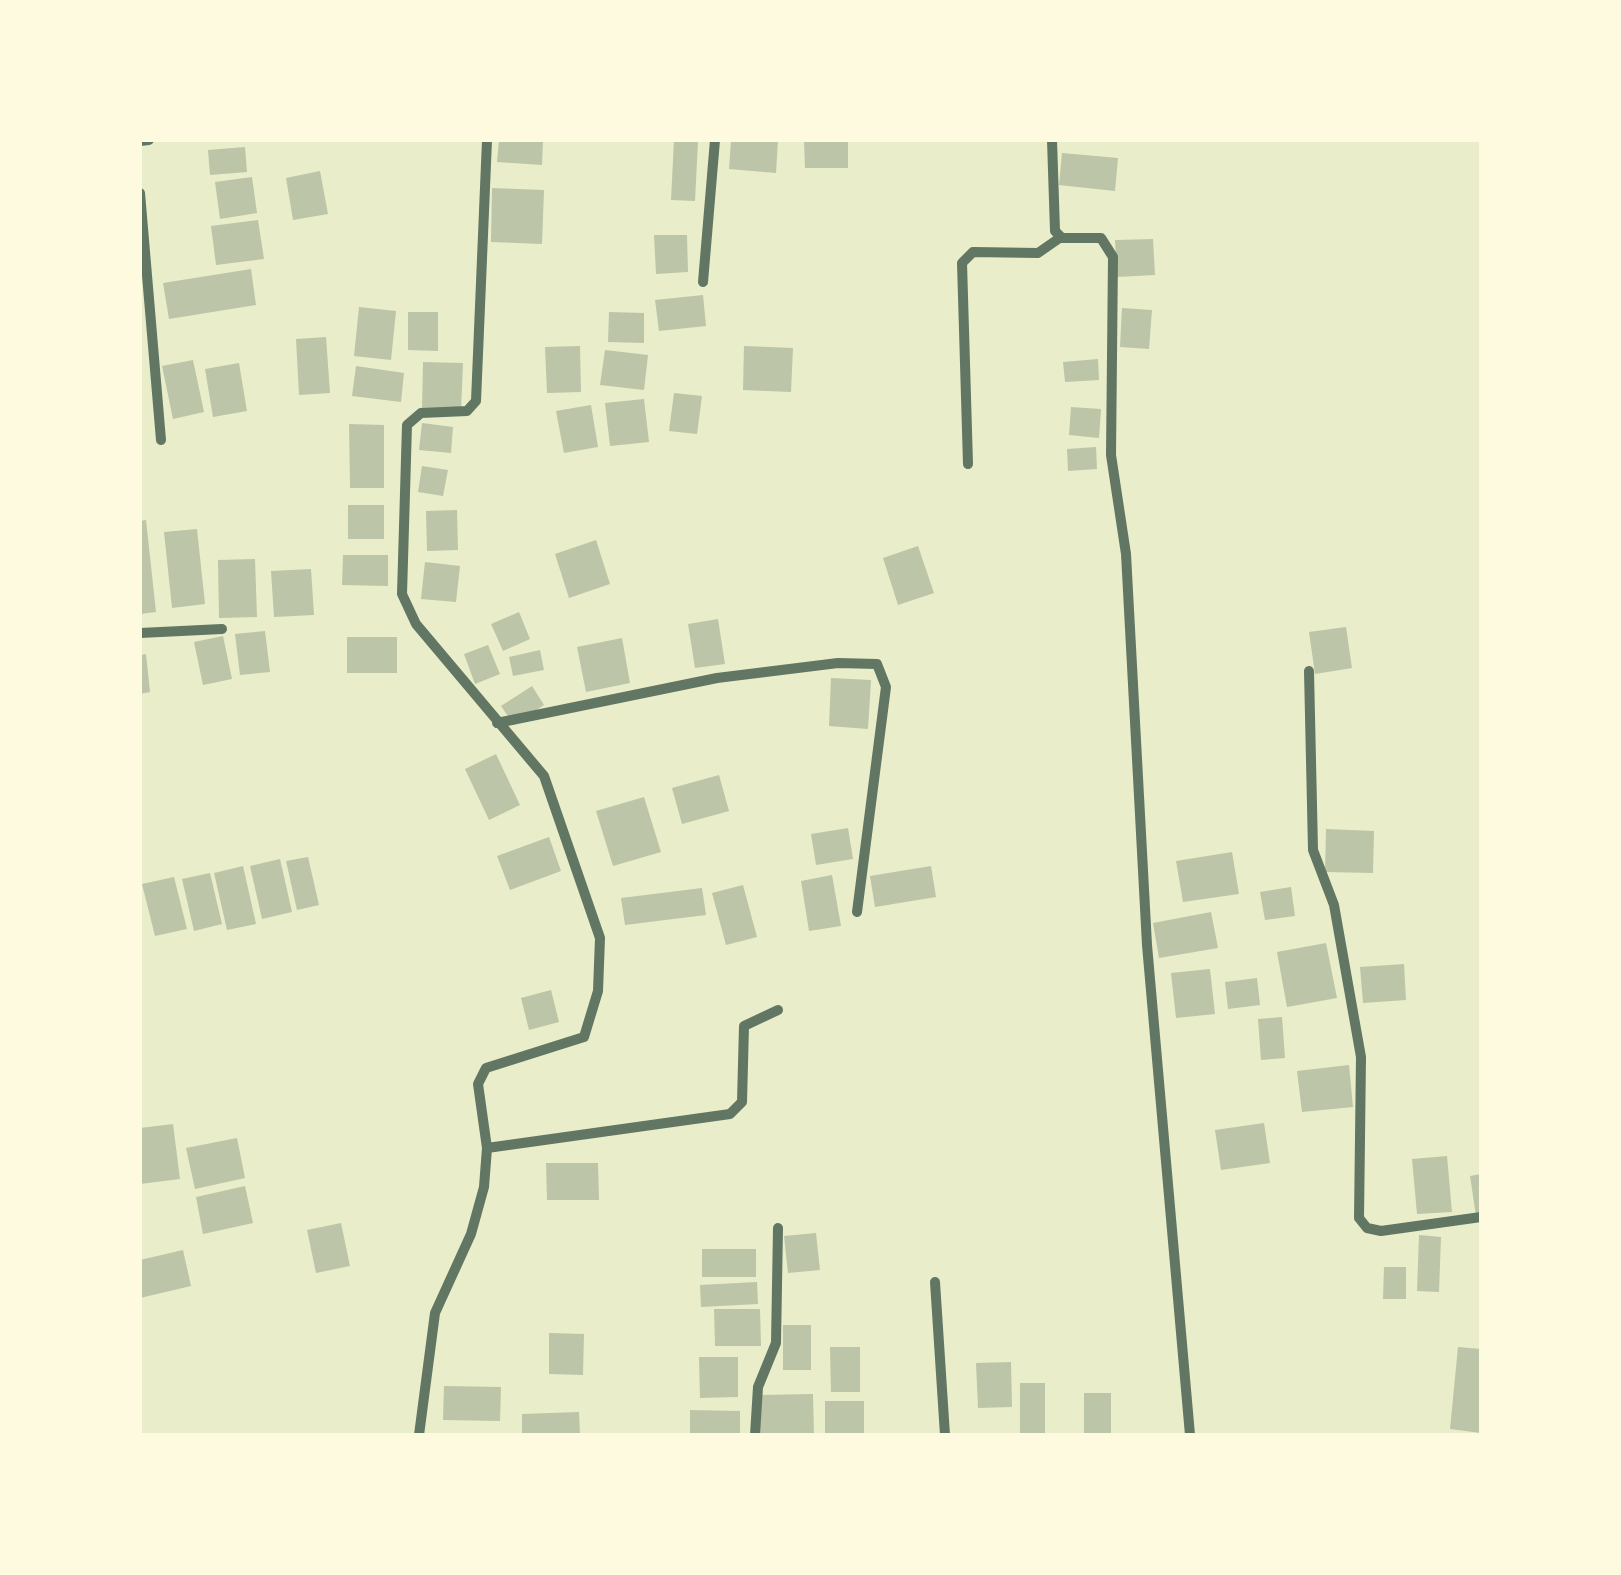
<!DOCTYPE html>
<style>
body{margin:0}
#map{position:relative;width:1621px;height:1575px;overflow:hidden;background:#e9edc9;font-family:Figtree,sans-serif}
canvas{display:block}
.frame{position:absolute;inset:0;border:142px solid #fefae0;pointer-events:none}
</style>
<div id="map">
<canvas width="1621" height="1575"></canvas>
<div class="frame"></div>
</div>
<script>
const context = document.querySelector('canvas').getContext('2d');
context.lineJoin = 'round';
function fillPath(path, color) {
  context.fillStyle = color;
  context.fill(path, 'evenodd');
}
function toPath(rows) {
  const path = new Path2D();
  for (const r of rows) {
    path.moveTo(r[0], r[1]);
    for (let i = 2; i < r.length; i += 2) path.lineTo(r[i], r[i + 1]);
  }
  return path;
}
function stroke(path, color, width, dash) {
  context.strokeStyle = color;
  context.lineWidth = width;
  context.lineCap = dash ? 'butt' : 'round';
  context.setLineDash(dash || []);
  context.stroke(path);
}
fillPath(toPath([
 [499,140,543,140,542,165,497,162],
 [674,140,698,141,695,201,671,200],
 [731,140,778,140,776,173,729,169],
 [804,140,848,140,848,168,805,168],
 [245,147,247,172,210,175,208,150],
 [1062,153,1118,158,1115,191,1059,185],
 [320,171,328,214,293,220,286,178],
 [252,177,257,213,220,219,215,182],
 [492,188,544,190,542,244,491,242],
 [258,220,264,259,216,265,211,226],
 [654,235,687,235,688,272,656,274],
 [1153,239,1155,275,1117,277,1115,240],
 [251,269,256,305,169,319,163,283],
 [703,295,706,326,659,331,655,300],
 [359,307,396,311,391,360,354,356],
 [1122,308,1152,310,1149,349,1120,347],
 [408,312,438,312,438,351,408,350],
 [609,312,644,313,644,343,608,342],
 [326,337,330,393,299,395,296,339],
 [580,346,581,392,547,393,545,347],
 [744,346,793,348,791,392,743,390],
 [605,350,648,355,644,390,600,385],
 [1098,359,1099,380,1065,382,1063,362],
 [193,360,204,412,173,419,162,366],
 [423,362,463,363,461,410,422,409],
 [239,363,247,411,213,417,205,369],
 [356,366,404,373,401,402,352,396],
 [674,393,702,396,697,434,669,431],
 [644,399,649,442,610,446,605,403],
 [591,405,598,447,564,453,556,411],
 [1071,407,1101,409,1099,438,1069,435],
 [422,423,453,427,451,453,419,450],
 [349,424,384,425,384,488,350,488],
 [1096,447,1097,469,1068,471,1067,449],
 [422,466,448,470,443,496,418,492],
 [348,505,384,505,384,539,348,539],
 [457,510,458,550,427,551,426,511],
 [146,520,156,612,140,614,140,521],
 [197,529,205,604,172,608,164,532],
 [596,540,610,584,569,598,555,554],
 [918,546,934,593,898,605,883,558],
 [343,555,388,555,388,586,342,585],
 [255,559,257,617,219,618,218,560],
 [425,562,460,566,456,602,421,599],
 [311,569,314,615,274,617,271,571],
 [519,612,530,639,503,651,491,624],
 [718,619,725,664,695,668,688,624],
 [1346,627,1352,668,1315,674,1309,632],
 [265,631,270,672,240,675,235,634],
 [223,636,232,679,203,685,194,642],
 [347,637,397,637,397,673,347,673],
 [622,638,630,683,586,692,577,647],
 [488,645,500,674,475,684,464,654],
 [540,650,544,670,513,676,509,657],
 [146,654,150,692,140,694,140,655],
 [831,678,871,680,868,729,829,726],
 [532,686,544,705,514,725,501,706],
 [496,754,520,805,489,820,465,769],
 [719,775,729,811,682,824,672,788],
 [644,797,661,852,613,866,596,811],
 [848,828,853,859,816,865,811,834],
 [1326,829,1374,831,1373,873,1325,872],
 [549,837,561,871,510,890,497,856],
 [1232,852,1239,894,1183,902,1176,861],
 [308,857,319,905,297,910,286,861],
 [280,859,292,912,262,919,250,866],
 [243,866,256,924,227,930,214,873],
 [931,866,936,897,875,907,870,876],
 [210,873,222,924,194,931,182,879],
 [832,875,841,926,809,931,801,881],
 [174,877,187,929,155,936,142,884],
 [743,885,757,937,726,945,712,893],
 [1291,887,1295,916,1265,920,1260,892],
 [702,888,706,915,625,925,621,898],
 [1211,912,1218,948,1159,958,1153,923],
 [1326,943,1337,998,1287,1007,1277,952],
 [1404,964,1406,1000,1363,1003,1360,967],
 [1210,969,1215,1014,1176,1018,1171,973],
 [1257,978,1260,1005,1228,1009,1225,982],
 [551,990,559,1022,529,1030,521,998],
 [1282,1017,1285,1058,1261,1060,1258,1019],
 [1349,1065,1353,1107,1302,1112,1297,1071],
 [1264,1123,1270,1163,1221,1170,1215,1130],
 [173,1124,180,1179,140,1184,140,1128],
 [237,1138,245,1178,195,1189,186,1148],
 [1447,1156,1452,1212,1417,1214,1412,1159],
 [546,1163,598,1163,599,1200,547,1200],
 [1481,1174,1481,1215,1476,1216,1470,1176],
 [245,1186,253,1223,203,1234,196,1197],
 [341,1223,350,1266,316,1273,307,1230],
 [816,1233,820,1270,788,1273,784,1236],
 [1419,1235,1441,1237,1439,1292,1417,1291],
 [702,1249,756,1249,756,1277,702,1277],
 [183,1250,191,1286,140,1298,140,1260],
 [1384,1267,1406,1267,1406,1299,1383,1299],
 [757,1282,758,1304,701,1307,700,1285],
 [714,1309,760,1309,761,1346,715,1346],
 [783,1325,811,1325,811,1370,783,1370],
 [549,1333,584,1334,583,1375,549,1374],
 [830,1347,860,1347,860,1392,831,1392],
 [1458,1347,1481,1349,1481,1433,1450,1429],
 [699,1357,738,1357,738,1397,700,1398],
 [1011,1362,1012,1407,978,1408,976,1363],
 [1020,1383,1045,1383,1045,1435,1020,1435],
 [444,1386,501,1387,500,1421,443,1420],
 [1084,1393,1111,1393,1111,1435,1084,1435],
 [813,1394,814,1435,760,1435,760,1395],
 [825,1401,864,1401,864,1435,825,1435],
 [690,1410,740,1411,740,1435,690,1435],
 [579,1412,580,1435,522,1435,522,1414]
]), '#bcc5a7');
stroke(toPath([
 [1052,140,1055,231,1062,238,1101,238,1113,257,1111,455,1126,554,1147,945,1190,1435],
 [140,141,149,140],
 [140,193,161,440],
 [703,282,715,140],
 [968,464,962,263,973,252,1038,253,1061,237],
 [140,633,222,629],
 [1309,671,1313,850,1334,905,1361,1057,1359,1218,1367,1228,1381,1231,1481,1217],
 [497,723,717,678,838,663,877,664,886,687,857,912],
 [487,1148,730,1114,742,1102,744,1026,778,1010],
 [935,1282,945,1435],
 [419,1435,435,1313,471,1234,484,1187,487,1148,478,1084,486,1068,584,1037,598,991,600,938,544,776,416,624,402,594,407,425,421,413,467,411,476,401,487,140],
 [755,1435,758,1387,776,1343,778,1228]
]), '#617663', 10);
</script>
